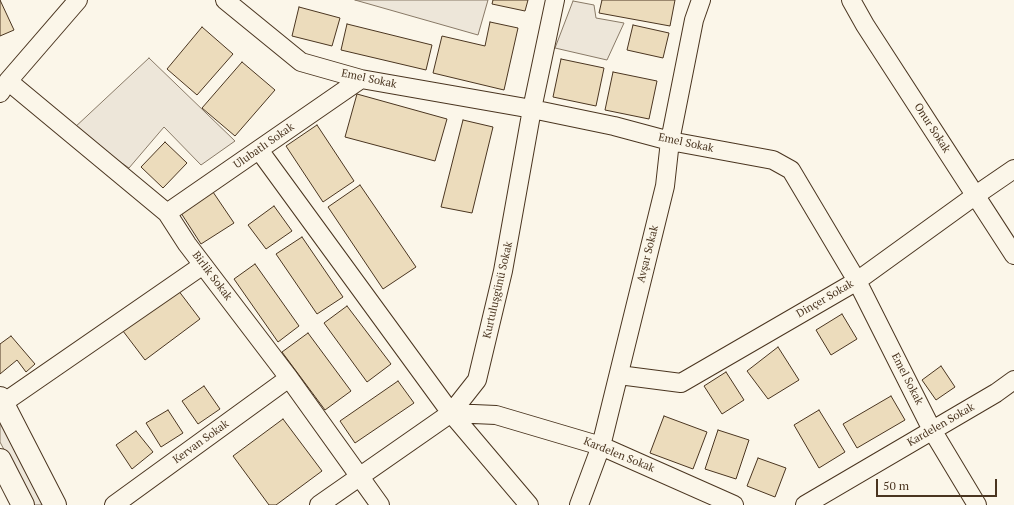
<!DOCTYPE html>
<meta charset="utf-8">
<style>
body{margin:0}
#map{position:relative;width:1014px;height:505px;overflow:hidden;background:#fbf6e9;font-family:"PT Serif",serif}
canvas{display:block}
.scale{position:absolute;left:876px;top:479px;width:121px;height:18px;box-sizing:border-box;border:2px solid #4a3520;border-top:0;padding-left:5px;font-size:12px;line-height:14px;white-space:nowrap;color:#4a3520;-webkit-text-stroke:3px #fbf6e9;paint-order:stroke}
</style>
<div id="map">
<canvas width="1014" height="505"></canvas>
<div class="scale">50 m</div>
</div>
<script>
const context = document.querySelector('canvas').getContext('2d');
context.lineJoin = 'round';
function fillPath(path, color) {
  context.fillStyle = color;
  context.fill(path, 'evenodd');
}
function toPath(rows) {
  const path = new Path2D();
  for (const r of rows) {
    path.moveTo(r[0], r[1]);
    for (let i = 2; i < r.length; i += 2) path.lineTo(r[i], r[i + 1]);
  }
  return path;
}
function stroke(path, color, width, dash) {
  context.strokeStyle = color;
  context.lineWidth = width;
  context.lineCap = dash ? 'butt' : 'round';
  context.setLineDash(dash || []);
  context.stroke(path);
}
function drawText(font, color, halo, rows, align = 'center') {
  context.font = font + ' "PT Serif",serif';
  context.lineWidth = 3;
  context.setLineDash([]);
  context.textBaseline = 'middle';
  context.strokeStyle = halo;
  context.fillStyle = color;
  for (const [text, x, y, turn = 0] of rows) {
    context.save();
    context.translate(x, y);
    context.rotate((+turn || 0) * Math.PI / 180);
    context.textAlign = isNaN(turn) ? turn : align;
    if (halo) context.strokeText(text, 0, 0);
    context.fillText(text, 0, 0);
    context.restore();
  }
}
const green = toPath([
 [355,0,488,0,478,35,355,0],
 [573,1,594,5,596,18,624,23,607,60,555,48,573,1],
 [149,58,235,141,201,165,164,127,129,168,73,129,149,58],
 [0,419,45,505,33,505,0,442,0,419]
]);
fillPath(green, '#ede6d9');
stroke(green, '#887966', 1);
const building = toPath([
 [0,0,14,30,0,36,0,0],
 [493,0,528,0,525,11,492,4,493,0],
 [602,0,675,0,670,26,599,13,602,0],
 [299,7,340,18,332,46,292,36,299,7],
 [490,22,518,28,504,90,433,73,442,36,485,46,490,22],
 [347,24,432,45,426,70,341,50,347,24],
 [633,25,669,33,663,58,627,50,633,25],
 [202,27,233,54,197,95,167,69,202,27],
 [561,59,604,68,596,106,553,97,561,59],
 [242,62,275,90,235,136,202,108,242,62],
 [613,72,657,81,649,119,605,110,613,72],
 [357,94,447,119,435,161,345,137,357,94],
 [463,120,493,127,472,213,441,207,463,120],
 [317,125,354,181,323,202,286,146,317,125],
 [165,142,187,163,163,188,141,167,165,142],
 [360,185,416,267,383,289,328,207,360,185],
 [213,192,234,223,201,244,181,213,213,192],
 [274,206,292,231,266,249,248,225,274,206],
 [302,237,343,297,317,314,276,254,302,237],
 [255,264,299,326,278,342,234,279,255,264],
 [178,290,200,319,145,360,123,331,178,290],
 [347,306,391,364,367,382,324,323,347,306],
 [842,314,857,339,831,355,816,330,842,314],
 [308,333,351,391,325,410,282,352,308,333],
 [11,336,35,364,26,372,17,360,0,374,0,344,11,336],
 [778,347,799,380,768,399,747,371,778,347],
 [941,366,955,387,936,400,922,380,941,366],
 [726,372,744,400,722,414,704,386,726,372],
 [398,381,414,403,355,443,340,421,398,381],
 [204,386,220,409,198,424,182,401,204,386],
 [891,396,905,420,857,448,843,424,891,396],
 [168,410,183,433,161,447,146,423,168,410],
 [819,410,845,452,819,468,794,425,819,410],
 [664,416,707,432,693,469,650,453,664,416],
 [283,419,322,471,276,505,269,505,233,456,283,419],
 [718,430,749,440,736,479,705,469,718,430],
 [136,431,153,452,132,469,116,445,136,431],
 [758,458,786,468,775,497,747,486,758,458]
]);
fillPath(building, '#ecdcbc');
stroke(building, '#4a3520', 1);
const minor = toPath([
 [225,0,301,62,361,79,532,109,614,126,670,141,773,160,791,170,857,281,932,430,977,505],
 [851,0,865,25,1014,255],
 [8,81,167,213,187,244,289,378,380,505],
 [0,93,8,81,78,0],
 [259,150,451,413,529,505],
 [167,213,361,79],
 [619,375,681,383,857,281,976,195,1014,169],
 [3,403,203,265],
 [451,413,496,415,601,446,734,505],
 [114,505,289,378],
 [319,505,451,413,477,380,503,271,532,109,555,0],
 [579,505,601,446,665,186,670,141,694,20,701,0],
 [805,505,996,393,1014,380]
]);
const major = toPath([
 [0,398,55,505],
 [0,460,23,505]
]);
stroke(minor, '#4a3520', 20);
stroke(major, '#4a3520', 24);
stroke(minor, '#fbf6e9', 18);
stroke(major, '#fbf6e9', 22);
drawText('11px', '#4a3520', '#fbf6e9', [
 ["Emel Sokak",369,79,12],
 ["Onur Sokak",932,128,57],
 ["Emel Sokak",686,143,12],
 ["Ulubatlı Sokak",264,146,-35],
 ["Avşar Sokak",648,254,-76],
 ["Birlik Sokak",212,276,53],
 ["Kurtuluşgünü Sokak",498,290,-77],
 ["Dinçer Sokak",825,299,-30],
 ["Emel Sokak",907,379,63],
 ["Kardelen Sokak",941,425,-30],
 ["Kervan Sokak",201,442,-36],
 ["Kardelen Sokak",619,455,22]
]);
</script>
